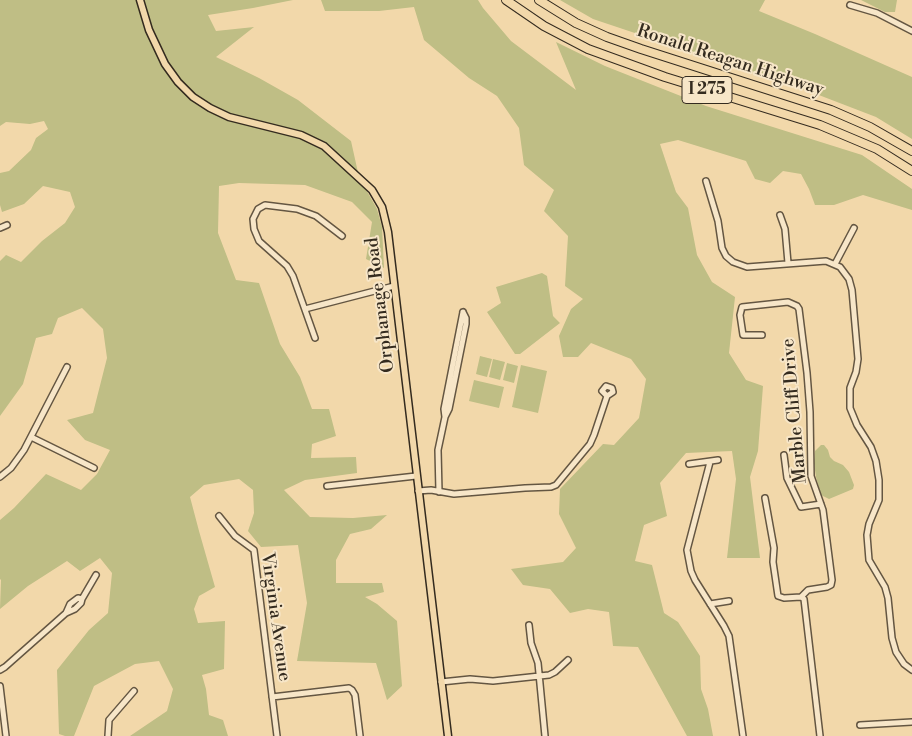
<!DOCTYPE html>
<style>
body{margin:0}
canvas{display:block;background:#f2d8aa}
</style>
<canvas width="912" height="736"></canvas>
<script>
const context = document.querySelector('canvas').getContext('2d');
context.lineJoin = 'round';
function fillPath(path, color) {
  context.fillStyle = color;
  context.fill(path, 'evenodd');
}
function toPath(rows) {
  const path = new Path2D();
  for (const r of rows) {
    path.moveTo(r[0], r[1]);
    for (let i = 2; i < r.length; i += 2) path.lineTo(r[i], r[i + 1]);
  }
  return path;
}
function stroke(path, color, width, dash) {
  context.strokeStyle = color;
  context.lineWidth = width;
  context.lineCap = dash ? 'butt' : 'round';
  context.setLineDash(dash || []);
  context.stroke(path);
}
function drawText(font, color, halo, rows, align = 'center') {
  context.font = font + ' "Libre Bodoni",serif';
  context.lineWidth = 4;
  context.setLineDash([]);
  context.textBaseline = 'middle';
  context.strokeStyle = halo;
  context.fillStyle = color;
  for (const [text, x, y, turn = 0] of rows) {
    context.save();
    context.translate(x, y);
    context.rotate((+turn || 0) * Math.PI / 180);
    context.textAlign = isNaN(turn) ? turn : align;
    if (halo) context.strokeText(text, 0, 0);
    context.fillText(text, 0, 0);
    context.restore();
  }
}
fillPath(toPath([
 [0,0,293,0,253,8,208,15,216,31,254,27,216,57,259,78,298,100,351,141,359,177,377,209,382,227,384,268,366,259,372,222,352,202,305,185,239,183,219,186,218,233,236,280,259,283,280,344,300,377,312,409,329,409,336,436,312,444,311,458,356,457,357,473,305,480,284,490,310,517,353,518,387,515,371,529,350,534,336,560,336,583,382,583,384,592,365,597,377,604,397,621,402,686,387,700,376,663,297,661,307,603,298,545,261,547,248,531,254,513,253,490,239,479,204,485,190,497,199,531,215,587,199,596,194,609,198,623,225,621,224,669,202,675,206,689,209,715,223,720,228,736,130,736,167,711,173,689,159,661,135,664,94,686,74,736,65,736,59,734,57,670,89,630,108,613,112,573,100,558,80,571,67,561,28,586,0,609,1,580,0,579,0,520,14,508,46,474,81,490,97,474,110,450,85,440,67,420,93,413,107,358,103,329,82,308,58,318,52,334,36,338,23,384,0,416,0,261,6,255,21,262,42,241,65,223,75,207,70,192,43,186,24,204,2,212,0,205,0,173,9,171,31,150,36,138,48,129,44,121,30,124,6,122,0,126],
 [321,0,478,0,483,8,511,41,576,90,556,42,605,66,706,106,862,155,912,189,912,210,863,195,834,205,815,205,809,189,801,174,783,171,770,183,755,179,746,161,678,140,660,144,676,192,688,208,697,255,712,282,735,297,729,353,746,380,763,386,758,451,750,477,760,558,727,558,736,479,732,451,686,453,660,483,667,516,644,525,635,561,652,565,664,613,678,622,700,656,701,689,708,709,713,736,687,736,638,647,613,646,609,612,588,609,570,613,550,589,523,585,511,569,563,562,576,548,559,514,560,489,603,444,614,445,639,418,646,379,631,359,591,343,578,357,563,357,559,336,571,309,583,299,565,286,568,236,544,211,554,190,524,165,519,128,497,96,469,78,424,40,414,7,379,11,325,11],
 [560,0,765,0,759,11,815,34,912,77,912,139,876,117,811,92,593,19],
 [861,0,897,0,895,12,885,12],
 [542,273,547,276,553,316,560,323,520,354,515,354,487,312,501,303,496,287],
 [480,356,492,359,487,377,476,374],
 [493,359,505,362,500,380,489,377],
 [507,363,518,366,514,383,503,380],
 [521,365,547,371,538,413,512,407],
 [474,380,504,387,499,408,469,401],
 [821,445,824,445,828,450,830,457,834,461,843,465,849,472,854,485,853,489,829,499,821,495,816,477,814,463,815,451]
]), '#bfbe85');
const minor = toPath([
 [850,5,877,13,912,31],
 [706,181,718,221,722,248,726,256,733,262,747,267,826,261,840,267,849,279,852,290,858,359,856,372,850,388,850,408,857,425,871,447,876,461,879,480,879,500,869,524,867,535,869,560,885,587,888,598,892,638,896,652,904,664,912,670],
 [780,215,785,229,788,263],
 [0,228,7,225],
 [835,264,854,228],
 [305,309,394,286],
 [762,335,743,335,740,315,742,307,788,302,797,306,799,309,807,373,810,412,811,476,823,510,832,580,831,585,827,587,808,590,801,597],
 [315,338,293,276,287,266,259,241,254,229,253,219,258,209,265,205,297,209,316,216,342,236],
 [445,417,449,409,466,324,466,318,463,312],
 [31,437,94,468],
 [784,455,787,478,801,507,821,504],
 [710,462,687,550,691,571,695,580,724,626,729,636,743,736],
 [689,464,718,460],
 [0,477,11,468,24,450,67,367],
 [327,486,416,476],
 [418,491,431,490,454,494,525,488,551,487,556,485,590,444,594,435,607,396,613,392,612,388,606,386,602,391,607,396],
 [439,492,438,450,445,417,444,409,463,312],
 [765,498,774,548,773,562,778,596,784,598,801,597],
 [219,516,235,536,254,550,277,736],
 [801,597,804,599,820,736],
 [82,599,96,575],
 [710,604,729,601],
 [529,625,531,643,538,663,545,736],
 [0,670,5,667,66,613,75,609,81,603,82,599,78,598,70,604,66,613],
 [441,682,470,679,493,681,549,675,555,672,568,660],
 [0,686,6,736],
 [272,697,349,688,352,690,355,695,360,736],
 [860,725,912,722],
 [108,736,109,720,134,691]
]);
const major = toPath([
 [140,0,149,30,165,64,178,82,193,97,210,108,229,117,301,135,324,146,372,190,382,207,388,232,448,736]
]);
const highway = toPath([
 [506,0,544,26,588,49,665,77,820,125,877,149,912,171],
 [539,0,576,23,607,37,641,49,831,110,870,127,912,151]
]);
stroke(minor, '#645642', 8);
stroke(major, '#342b1f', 9);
stroke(highway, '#342b1f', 10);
stroke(minor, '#f7e6c8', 5);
stroke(major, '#f2d8aa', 6);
stroke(highway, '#f2d8aa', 8);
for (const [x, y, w] of [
 [707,90,50]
]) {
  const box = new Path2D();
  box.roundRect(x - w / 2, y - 13.5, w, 27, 4);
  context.fillStyle = '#f7e6c8';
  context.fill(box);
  stroke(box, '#342b1f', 1);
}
drawText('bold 16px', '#342b1f', null, [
 ["I 275",707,90]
]);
drawText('18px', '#342b1f', '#f7e6c8', [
 ["Ronald Reagan Highway",730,61,18],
 ["Orphanage Road",381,305,-97],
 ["Marble Cliff Drive",795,411,-95],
 ["Virginia Avenue",275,617,82]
]);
</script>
